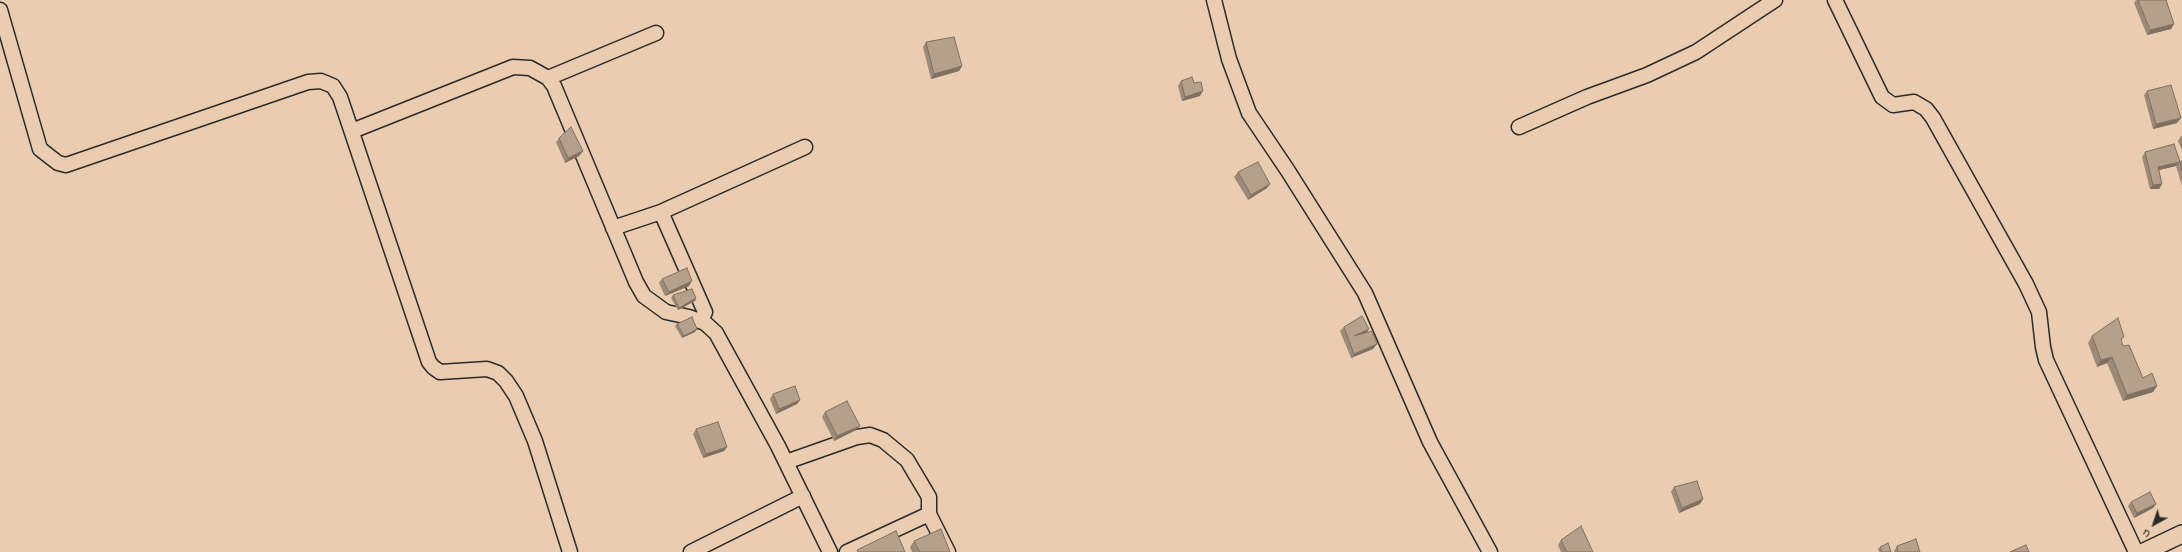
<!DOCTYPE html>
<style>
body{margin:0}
#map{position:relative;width:2182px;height:552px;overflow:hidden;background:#eacdb0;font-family:"Indie Flower",sans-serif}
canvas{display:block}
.north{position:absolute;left:2134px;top:504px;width:40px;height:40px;-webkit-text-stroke:3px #eacdb0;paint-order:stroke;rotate:220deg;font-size:11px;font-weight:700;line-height:16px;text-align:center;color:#2b2b2b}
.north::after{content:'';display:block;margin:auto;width:14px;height:18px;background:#2b2b2b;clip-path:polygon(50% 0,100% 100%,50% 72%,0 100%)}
</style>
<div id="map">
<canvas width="2182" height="552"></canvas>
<div class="north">U</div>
</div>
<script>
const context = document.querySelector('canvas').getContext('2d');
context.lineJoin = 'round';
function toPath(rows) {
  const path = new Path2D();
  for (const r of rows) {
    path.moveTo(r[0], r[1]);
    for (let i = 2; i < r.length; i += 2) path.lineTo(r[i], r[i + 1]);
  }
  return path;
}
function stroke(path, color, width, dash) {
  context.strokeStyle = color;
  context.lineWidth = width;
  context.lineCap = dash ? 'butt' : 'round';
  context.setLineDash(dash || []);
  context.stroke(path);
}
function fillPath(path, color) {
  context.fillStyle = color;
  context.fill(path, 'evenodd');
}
const minor = toPath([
 [1214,0,1229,59,1249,113,1288,171,1365,293,1430,442,1490,552],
 [1835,0,1882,97,1893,105,1914,102,1926,109,1933,118,2026,284,2039,312,2043,347,2046,360,2136,552],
 [0,10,40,149,58,163,66,165,308,82,321,81,333,86,340,97,429,362,433,367,440,372,487,369,498,373,506,381,516,396,535,441,570,552],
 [548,78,656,33],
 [1519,127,1587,97,1647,75,1696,52,1775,0],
 [352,131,513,67,530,68,548,78,554,86,636,282,644,296,666,312,689,317,705,323,716,333,778,446,830,552],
 [661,212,805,147],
 [613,228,661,212,705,312,701,321],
 [786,462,857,437,870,435,883,440,907,460,929,497,929,514,948,552],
 [691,552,803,496],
 [847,552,929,514]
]);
const tertiary = toPath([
 [2144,552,2182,534]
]);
stroke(minor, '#2b2b2b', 17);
stroke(tertiary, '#2b2b2b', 20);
stroke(minor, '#eacdb0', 14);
stroke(tertiary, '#eacdb0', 17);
fillPath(toPath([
 [2136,0,2166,0,2174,24,2171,29,2147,35,2134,3],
 [926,42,962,66,959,71,931,79,923,47],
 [1181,81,1200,96,1182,101,1178,86],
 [2147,91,2177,123,2153,129,2144,95],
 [2181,136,2182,136,2182,150,2178,141],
 [559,138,583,151,579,156,565,163,556,142],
 [2145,152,2180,162,2176,166,2159,170,2162,184,2159,189,2150,189,2142,157],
 [2182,161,2182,186,2176,166,2180,162],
 [1238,172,1267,188,1248,200,1234,177],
 [662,279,689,286,665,296,659,283],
 [673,295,696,298,695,301,678,310,671,298],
 [677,324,697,329,695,332,682,338,675,326],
 [1344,327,1369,329,1367,332,1373,349,1351,358,1340,331],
 [2092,336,2121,341,2123,346,2143,378,2157,386,2153,392,2123,401,2107,363,2097,367,2088,343],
 [773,394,800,400,797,404,776,414,770,399],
 [825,412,856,430,834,441,822,417],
 [696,429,727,447,724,451,703,458,693,434],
 [1674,487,1703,499,1700,504,1679,513,1671,492],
 [2131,502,2156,504,2153,508,2134,518,2128,506],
 [1561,540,1593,552,1561,552,1558,545],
 [914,541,950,552,912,552,910,547],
 [1897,546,1920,552,1894,552,1894,551],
 [1880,547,1891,552,1879,552,1878,549]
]), '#9c8a78');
fillPath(toPath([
 [2174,24,2171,29,2147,35,2150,30],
 [962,66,959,71,931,79,934,74],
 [1203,91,1200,96,1182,101,1185,97],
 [2181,118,2177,123,2153,129,2156,124],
 [583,151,579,156,565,163,568,158],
 [2180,162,2176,166,2155,171,2158,167],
 [1270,184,1267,188,1248,200,1251,195],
 [2162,184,2159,189,2150,189,2153,185],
 [692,281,689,286,665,296,669,292],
 [696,298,695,301,678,310,679,308],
 [697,329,695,332,682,338,684,336],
 [1369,329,1366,333,1354,336],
 [1377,344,1373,349,1351,358,1354,354],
 [2112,357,2107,363,2097,367,2101,360],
 [2157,386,2153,392,2123,401,2127,395],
 [800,400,797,404,776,414,779,409],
 [860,426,856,430,834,441,837,436],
 [727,447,724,451,703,458,706,454],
 [1703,499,1700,504,1679,513,1682,508],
 [2156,504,2153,508,2134,518,2137,513]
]), '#7f7061');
const building = toPath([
 [2138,0,2166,0,2174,24,2150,30,2138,0],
 [954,37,962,66,934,74,926,42,954,37],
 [1192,77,1194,83,1201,82,1203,91,1185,97,1181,81,1192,77],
 [2171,85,2181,118,2156,124,2147,91,2171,85],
 [571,127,583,151,568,158,559,138,571,127],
 [2174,144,2180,162,2158,167,2162,184,2153,185,2145,152,2174,144],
 [2182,161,2182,171,2180,162,2182,161],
 [1258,162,1270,184,1251,195,1238,172,1258,162],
 [687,268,692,281,669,292,662,279,687,268],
 [692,289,696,298,679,308,673,295,692,289],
 [1362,316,1369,329,1354,336,1372,331,1377,344,1354,354,1344,327,1362,316],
 [692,317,697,329,684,336,677,324,692,317],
 [2118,318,2124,337,2121,339,2123,346,2129,345,2143,378,2152,373,2157,386,2127,395,2112,357,2101,360,2092,336,2118,318],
 [795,386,800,400,779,409,773,394,795,386],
 [847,401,860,426,837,436,825,412,847,401],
 [718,422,727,447,706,454,696,429,718,422],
 [1697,481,1703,499,1682,508,1674,487,1697,481],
 [2150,492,2156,504,2137,513,2131,502,2150,492],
 [1581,526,1593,552,1567,552,1561,540,1581,526],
 [941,529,950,552,920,552,914,541,941,529],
 [896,531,905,552,858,552,857,550,896,531],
 [1916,539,1920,552,1898,552,1897,546,1916,539],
 [1888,543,1891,552,1882,552,1880,547,1888,543],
 [2026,545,2029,552,2010,552,2026,545]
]);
fillPath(building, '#b5a08b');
stroke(building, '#7f7061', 1);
</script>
